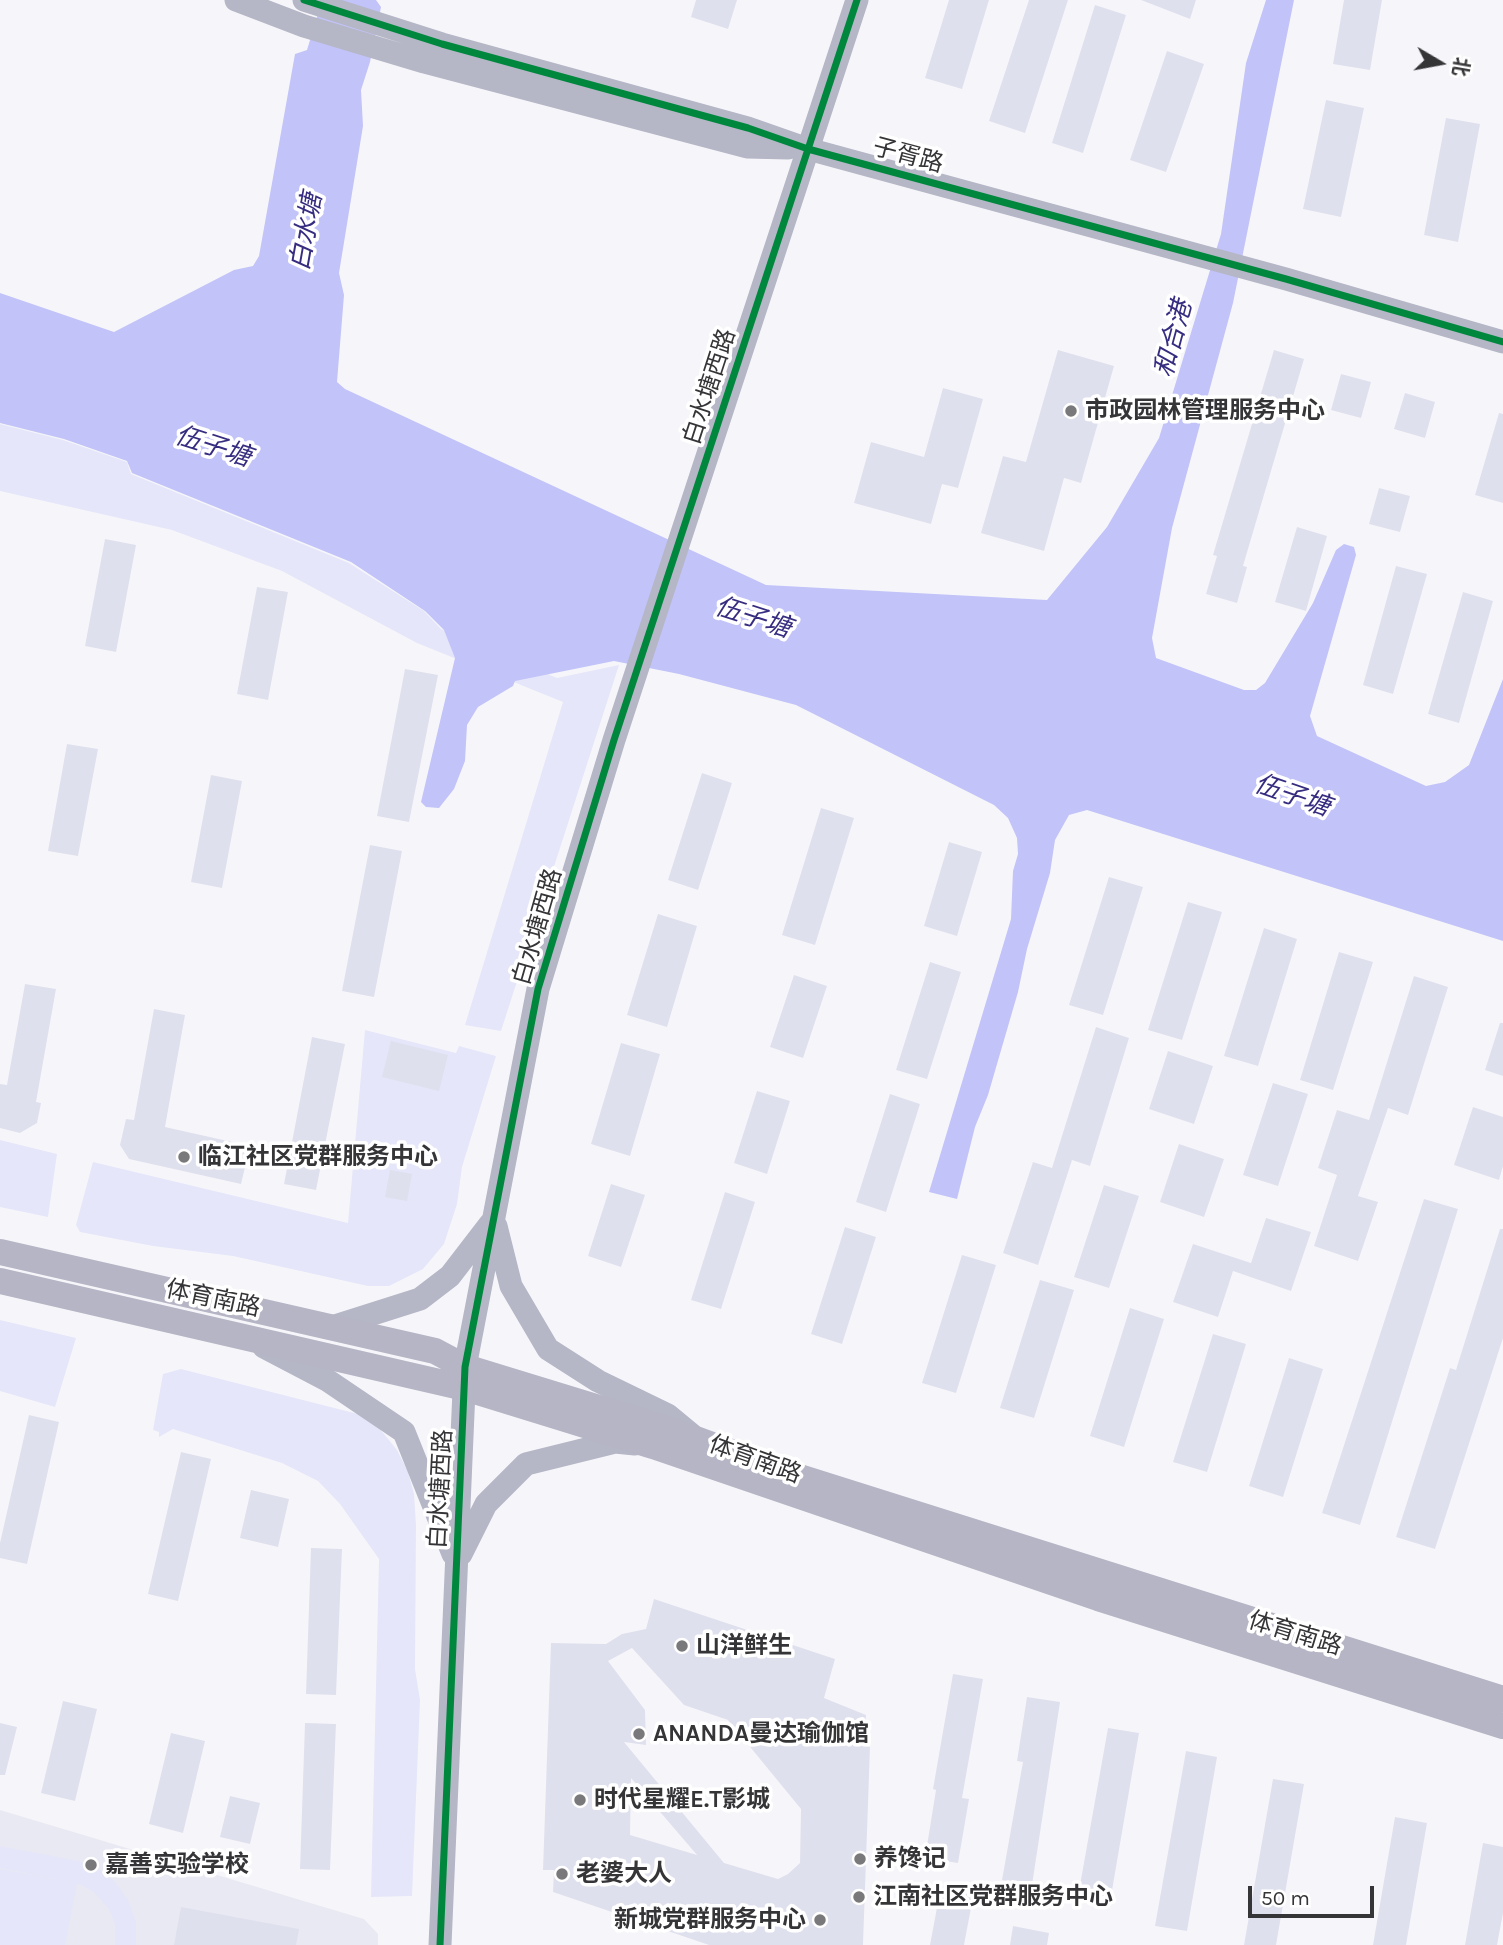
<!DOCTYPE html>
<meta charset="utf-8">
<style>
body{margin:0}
#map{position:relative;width:1503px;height:1945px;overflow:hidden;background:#f6f6fa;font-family:Karla,"Noto Sans SC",sans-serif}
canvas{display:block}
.north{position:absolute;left:1405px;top:28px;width:70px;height:70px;-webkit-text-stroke:5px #fff;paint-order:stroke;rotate:100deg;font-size:19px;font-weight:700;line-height:28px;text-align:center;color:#353538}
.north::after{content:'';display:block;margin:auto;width:24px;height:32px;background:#353538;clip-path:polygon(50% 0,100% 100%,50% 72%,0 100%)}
.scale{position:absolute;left:1248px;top:1886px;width:126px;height:32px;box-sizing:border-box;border:4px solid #353538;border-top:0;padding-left:9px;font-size:21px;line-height:24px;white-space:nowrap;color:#353538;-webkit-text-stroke:5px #fff;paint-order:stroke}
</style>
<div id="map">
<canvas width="1503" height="1945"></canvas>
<div class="north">北</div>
<div class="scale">50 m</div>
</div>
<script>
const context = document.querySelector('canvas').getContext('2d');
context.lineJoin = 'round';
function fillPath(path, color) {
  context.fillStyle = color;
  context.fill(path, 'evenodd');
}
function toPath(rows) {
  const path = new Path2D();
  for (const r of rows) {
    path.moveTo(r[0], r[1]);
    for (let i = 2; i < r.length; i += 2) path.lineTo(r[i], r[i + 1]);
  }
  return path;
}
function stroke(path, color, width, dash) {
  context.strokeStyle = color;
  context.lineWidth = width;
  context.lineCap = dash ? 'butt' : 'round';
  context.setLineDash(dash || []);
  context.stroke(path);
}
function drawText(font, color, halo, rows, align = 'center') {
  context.font = font + ' Karla,"Noto Sans SC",sans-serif';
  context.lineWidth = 7;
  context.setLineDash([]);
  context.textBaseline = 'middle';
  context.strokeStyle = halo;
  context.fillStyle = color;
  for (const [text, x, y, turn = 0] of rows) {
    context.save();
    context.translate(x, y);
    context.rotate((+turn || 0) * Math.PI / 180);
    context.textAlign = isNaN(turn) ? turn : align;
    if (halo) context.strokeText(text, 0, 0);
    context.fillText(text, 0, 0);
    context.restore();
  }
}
fillPath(toPath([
 [0,1810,364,1919,378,1934,378,1945,0,1945]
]), '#e9e9f3');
fillPath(toPath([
 [0,424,63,440,127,462,131,474,349,563,424,611,441,629,557,678,619,665,501,1031,465,1025,563,702,417,643,282,571,172,530,0,491],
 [365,1030,456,1053,459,1046,496,1056,462,1167,457,1204,444,1244,423,1269,389,1286,368,1286,233,1256,153,1246,80,1232,76,1225,93,1162,348,1223],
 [0,1140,57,1154,48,1217,0,1207],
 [0,1320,76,1338,55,1407,0,1391],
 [181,1369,358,1414,380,1429,397,1450,408,1472,414,1494,416,1525,415,1669,420,1700,412,1896,371,1897,379,1559,340,1504,318,1481,282,1463,173,1429,159,1437,159,1432,153,1430,163,1374],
 [0,1846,79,1861,101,1871,114,1881,128,1900,136,1923,136,1945,115,1945,115,1924,109,1909,94,1892,77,1883,65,1945,0,1945,0,1869,72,1882,0,1868]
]), '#e5e6f9');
fillPath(toPath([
 [322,0,376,0,381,7,370,62,361,90,363,126,339,273,344,295,337,382,345,389,766,585,1047,600,1107,527,1159,438,1221,234,1246,63,1266,0,1294,0,1233,303,1172,528,1152,638,1156,658,1244,690,1256,690,1265,683,1313,603,1336,550,1344,544,1354,547,1356,555,1310,716,1317,736,1426,786,1445,782,1469,765,1503,679,1503,941,1087,810,1069,815,1055,840,1050,873,1027,949,1018,992,988,1095,975,1127,957,1199,929,1192,1011,919,1013,871,1018,854,1017,838,1008,818,994,805,796,705,679,674,614,661,515,681,513,686,478,707,467,725,465,761,454,789,439,808,426,807,421,802,455,658,444,630,425,611,351,562,132,473,127,461,64,439,0,423,0,293,114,332,234,270,253,266,259,256,295,54,307,50]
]), '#c2c3f8');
fillPath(toPath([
 [696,0,737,0,728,29,691,17],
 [949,0,989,0,962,89,925,78],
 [1029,0,1068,0,1025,133,989,121],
 [1141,0,1196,0,1190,19],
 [1344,0,1382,0,1370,70,1333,64],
 [1095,5,1126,15,1083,153,1052,143],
 [1167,51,1204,64,1166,172,1130,160],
 [1326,100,1364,108,1341,217,1303,209],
 [1446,118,1480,124,1458,242,1424,235],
 [1058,350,1114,366,1081,483,1064,478,1044,551,981,533,1003,456,1026,462],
 [1274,350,1304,359,1243,566,1247,567,1237,603,1206,594,1217,556,1213,555],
 [1341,374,1371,382,1361,418,1331,410],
 [943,388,983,399,958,488,942,484,931,524,854,503,871,442,924,457],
 [1405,393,1435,402,1425,438,1394,429],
 [1499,413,1503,414,1503,503,1475,495],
 [1379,488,1410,496,1400,532,1369,524],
 [1297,527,1327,536,1306,611,1275,602],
 [105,539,136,545,116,652,85,646],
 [1396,566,1427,574,1393,694,1363,685],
 [257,587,288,592,268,700,237,694],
 [1463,592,1493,601,1459,723,1428,714],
 [405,669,438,675,409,822,377,816],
 [67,744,98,749,78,856,48,851],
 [702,773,732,783,698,890,668,880],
 [211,775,242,781,222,888,191,882],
 [821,808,854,818,815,945,782,935],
 [949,842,982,852,957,936,924,926],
 [370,845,402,851,374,997,342,991],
 [1109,877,1143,887,1103,1015,1069,1005],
 [1188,902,1222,912,1182,1040,1148,1030],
 [658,914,697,926,667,1027,627,1015],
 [1264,928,1297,939,1258,1066,1224,1056],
 [1339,952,1373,962,1333,1090,1300,1080],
 [930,962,961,972,927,1079,896,1070],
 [794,975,827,986,803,1058,770,1047],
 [1414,976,1448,987,1408,1115,1388,1108,1358,1196,1378,1202,1358,1261,1314,1246,1337,1175,1318,1168,1337,1110,1369,1120],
 [25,984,56,989,36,1102,41,1103,37,1123,20,1133,0,1128,0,1084,7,1085],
 [154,1009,185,1015,165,1127,250,1146,241,1184,129,1159,120,1145,126,1119,134,1120],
 [1500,1023,1503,1023,1503,1076,1485,1070],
 [1096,1027,1129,1038,1090,1166,1072,1160,1038,1265,1003,1253,1033,1162,1052,1168],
 [312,1037,345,1044,316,1190,284,1184],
 [391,1041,448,1055,439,1091,382,1077],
 [621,1043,660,1054,630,1156,591,1144],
 [1168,1051,1213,1066,1194,1124,1149,1109],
 [1273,1083,1308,1094,1278,1186,1243,1175],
 [757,1091,790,1101,767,1174,734,1163],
 [890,1094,920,1104,886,1212,856,1202],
 [1473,1107,1503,1117,1503,1166,1499,1180,1454,1165],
 [1179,1144,1224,1159,1204,1217,1160,1202],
 [390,1170,412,1174,407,1201,385,1197],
 [611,1184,645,1195,621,1267,588,1256],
 [1104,1185,1139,1196,1109,1288,1074,1277],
 [725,1192,755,1202,721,1309,691,1300],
 [1424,1199,1458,1209,1360,1525,1322,1513],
 [1266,1218,1311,1232,1291,1291,1233,1271,1218,1317,1173,1302,1193,1244,1251,1263],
 [845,1227,876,1237,842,1344,811,1334],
 [1500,1229,1503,1229,1503,1338,1435,1549,1396,1537,1450,1368,1456,1370],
 [962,1255,996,1265,956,1393,922,1383],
 [1040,1280,1074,1290,1034,1418,1000,1408],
 [1130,1308,1164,1319,1124,1447,1090,1436],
 [1213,1334,1246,1344,1207,1472,1173,1462],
 [1289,1358,1323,1369,1283,1497,1249,1486],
 [29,1415,59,1422,27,1564,0,1558,0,1543],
 [181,1452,211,1459,178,1601,148,1594],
 [251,1490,289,1499,278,1547,240,1538],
 [311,1548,342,1549,336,1695,306,1694],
 [654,1599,835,1659,824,1698,866,1715,864,1745,870,1747,863,1945,709,1945,553,1892,554,1870,543,1870,551,1643,606,1644,622,1634,646,1629],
 [632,1648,684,1705,728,1720,801,1809,800,1863,788,1874,778,1879,724,1863,624,1742,646,1745,645,1710,608,1661],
 [631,1778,697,1855,630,1835],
 [953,1674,983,1679,962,1798,969,1799,958,1863,925,1858,936,1790,933,1789],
 [1027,1697,1060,1702,1032,1885,1002,1880,1023,1762,1017,1761],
 [63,1701,97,1709,75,1801,41,1793],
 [0,1723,17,1727,5,1775,0,1775],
 [305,1723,336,1724,330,1870,300,1869],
 [1108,1728,1139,1733,1109,1908,1077,1902],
 [171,1733,205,1741,183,1833,149,1824],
 [1186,1751,1217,1757,1187,1931,1155,1926],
 [1273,1779,1304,1784,1276,1945,1244,1945],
 [230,1796,260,1803,250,1844,220,1837],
 [1395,1817,1427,1823,1406,1945,1373,1945],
 [1483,1843,1503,1847,1503,1913,1497,1945,1465,1945],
 [941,1886,974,1892,964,1945,930,1945],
 [181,1907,299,1929,296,1945,174,1945],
 [1013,1926,1049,1933,1047,1945,1010,1945]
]), '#dfe0ed');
stroke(toPath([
 [236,0,304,26,424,62,747,147,788,148],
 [304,0,442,44,748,128,808,149,1286,279,1503,342],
 [496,1226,511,1286,548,1349,598,1381,668,1415,691,1434],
 [335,1326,420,1299,450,1276,490,1224],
 [264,1347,327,1380,404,1432,453,1554],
 [461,1554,486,1504,526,1464,615,1442,635,1444],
 [440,1945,465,1367,538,989,614,740,857,0]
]), '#b5b6c6', 23);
stroke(toPath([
 [0,1252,435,1351,465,1367,674,1431,796,1476,1503,1699],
 [0,1281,465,1388,653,1446,1098,1598,1503,1726]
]), '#b5b5c5', 26);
stroke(toPath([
 [304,0,442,44,748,128,808,149,1286,279,1503,342],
 [440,1945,465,1367,538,989,614,740,857,0]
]), '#00873e', 7);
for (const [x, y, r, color] of [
 [1071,411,7,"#79797c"],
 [184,1157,7,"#79797c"],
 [682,1646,7,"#79797c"],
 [639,1734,7,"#79797c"],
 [580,1800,7,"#79797c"],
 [860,1859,7,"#79797c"],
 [91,1865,7,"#79797c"],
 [562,1874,7,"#79797c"],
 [859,1897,7,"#79797c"],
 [820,1920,7,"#79797c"]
]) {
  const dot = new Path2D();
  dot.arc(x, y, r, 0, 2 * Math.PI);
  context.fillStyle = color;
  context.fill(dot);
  stroke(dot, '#fff', 2.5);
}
drawText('24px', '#353538', '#fff', [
 ["子胥路",908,156,15],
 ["白水塘西路",710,387,-72],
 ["白水塘西路",538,927,-74],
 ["体育南路",213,1299,12],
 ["体育南路",755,1460,20],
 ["白水塘西路",441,1489,-87],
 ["体育南路",1295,1634,17]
]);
drawText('bold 24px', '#353538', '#fff', [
 ["市政园林管理服务中心",1085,411],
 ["临江社区党群服务中心",198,1157],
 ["山洋鲜生",696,1646],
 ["ANANDA曼达瑜伽馆",653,1734],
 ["时代星耀E.T影城",594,1800],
 ["养馋记",874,1859],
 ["嘉善实验学校",105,1865],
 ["老婆大人",576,1874],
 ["江南社区党群服务中心",873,1897],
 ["新城党群服务中心",806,1920,"right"]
], 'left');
drawText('italic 26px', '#362d80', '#fff', [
 ["白水塘",307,232,-80],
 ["和合港",1174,339,-75],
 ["伍子塘",213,447,18],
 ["伍子塘",753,618,18],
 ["伍子塘",1292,796,19]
]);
</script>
